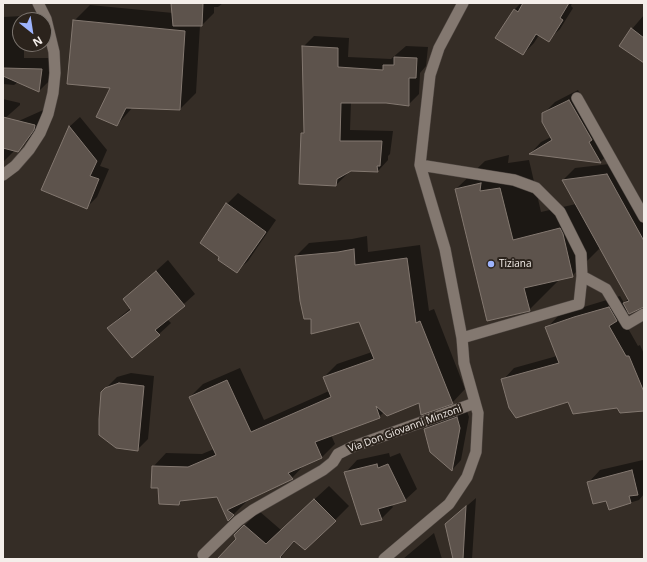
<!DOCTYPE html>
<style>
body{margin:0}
#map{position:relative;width:647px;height:562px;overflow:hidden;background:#352d26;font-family:"Open Sans",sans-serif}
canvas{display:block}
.frame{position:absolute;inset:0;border:4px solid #f4eeea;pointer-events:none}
.north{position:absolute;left:12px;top:12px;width:40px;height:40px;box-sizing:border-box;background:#2b231c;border:1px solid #7b746e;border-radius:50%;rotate:150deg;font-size:11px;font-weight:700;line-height:16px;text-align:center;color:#f4eeea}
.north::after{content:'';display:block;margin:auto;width:14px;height:18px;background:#9eb4fd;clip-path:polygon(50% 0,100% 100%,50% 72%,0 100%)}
</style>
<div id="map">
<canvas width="647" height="562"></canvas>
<div class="frame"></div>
<div class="north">N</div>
</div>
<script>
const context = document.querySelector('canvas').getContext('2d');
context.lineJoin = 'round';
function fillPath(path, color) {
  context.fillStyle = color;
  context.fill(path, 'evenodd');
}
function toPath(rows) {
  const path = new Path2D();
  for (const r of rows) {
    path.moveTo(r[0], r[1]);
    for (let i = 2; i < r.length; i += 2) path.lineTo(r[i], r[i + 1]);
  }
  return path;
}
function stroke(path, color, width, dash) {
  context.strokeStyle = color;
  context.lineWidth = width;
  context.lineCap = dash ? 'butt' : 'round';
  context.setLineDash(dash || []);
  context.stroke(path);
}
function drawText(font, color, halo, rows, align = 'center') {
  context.font = font + ' "Open Sans",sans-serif';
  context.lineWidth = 4;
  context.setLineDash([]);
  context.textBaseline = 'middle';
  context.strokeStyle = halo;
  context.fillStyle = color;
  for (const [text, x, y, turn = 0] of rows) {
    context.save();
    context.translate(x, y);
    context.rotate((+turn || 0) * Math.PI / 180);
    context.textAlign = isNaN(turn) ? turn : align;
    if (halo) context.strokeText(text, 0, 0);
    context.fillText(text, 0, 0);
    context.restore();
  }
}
fillPath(toPath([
 [172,3,223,3,218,7,214,7,214,13,202,25,200,25,196,93,180,109,133,107,117,125,112,88,74,21,90,5,173,13],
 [521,3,572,3,571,6,573,8,560,29,548,40,539,35,534,43,523,54,514,10],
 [644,15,644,62,632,29],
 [23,16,23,20,20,20,20,44,24,44,24,58,53,58,50,80,39,91,18,82,14,85,3,84,3,17],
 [314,36,349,38,348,57,391,59,406,46,428,47,426,66,420,73,419,94,408,105,386,102,351,102,350,130,393,131,390,154,388,156,388,160,378,171,351,170,347,172,347,174,336,185,302,134,305,131,303,47],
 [578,90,612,151,600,162,531,153,541,142,551,137,543,114,555,102],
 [3,99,20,103,20,105,3,120],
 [50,107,34,134,18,151,13,149,14,151,3,162,3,128],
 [80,117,107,150,100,166,109,169,97,197,86,208,69,127],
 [509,155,508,163,529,160,541,212,576,204,563,180,575,168,618,163,644,209,644,304,628,310,621,316,638,346,640,345,644,354,644,410,569,401,503,380,514,368,557,356,547,328,558,316,587,306,620,296,624,303,629,298,601,247,572,276,557,279,558,281,529,310,456,189,485,161],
 [238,193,276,220,248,261,236,272,221,257,201,243,227,204],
 [367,236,368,252,420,245,429,311,434,309,465,389,452,403,420,402,384,412,379,417,331,435,335,444,322,457,305,464,292,478,245,500,246,502,228,520,217,496,184,499,179,504,159,487,153,467,166,453,202,454,214,449,190,397,203,384,240,368,264,420,329,391,324,377,337,364,372,352,360,321,312,317,296,256,309,243,352,239],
 [168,260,195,294,167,319,171,323,159,334,108,328,120,317,131,308,124,300],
 [131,373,154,376,148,439,137,450,106,388,117,377],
 [466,408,469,417,461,460,452,470,426,429,435,419],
 [389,453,390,457,400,453,417,489,405,500,391,504,393,507,381,519,346,472,357,460],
 [643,460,644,494,639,500,609,509,607,500,589,482,600,470],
 [329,486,349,506,335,520,296,540,281,557,283,559,218,559,237,540,235,535,259,511,281,530],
 [476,498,472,559,454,559,446,524],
 [434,533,442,559,403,559]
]), '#0007');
const building = toPath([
 [171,3,203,3,202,26,173,26,171,3],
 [523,3,569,3,560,18,563,20,549,42,536,34,523,55,495,38,514,9,518,12,523,3],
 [73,20,185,31,180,110,126,108,117,126,96,117,110,88,67,84,73,20],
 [631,28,644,38,644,63,619,46,631,28],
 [302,46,338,48,338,67,383,70,383,65,394,65,394,57,417,58,416,78,409,78,409,106,386,103,341,103,340,141,382,141,380,166,377,166,378,172,351,171,337,179,336,186,299,184,301,133,304,133,302,46],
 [3,68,42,69,39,92,3,76,3,68],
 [569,100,592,140,589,142,601,163,529,154,552,140,542,122,542,113,569,100],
 [3,117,35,125,34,130,18,152,3,148,3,117],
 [69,126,97,161,90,176,99,179,87,209,41,190,69,126],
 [607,174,644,241,644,307,629,314,623,303,629,301,562,180,607,174],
 [481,183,480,191,500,188,513,240,560,228,563,234,573,277,524,288,530,311,487,321,455,189,481,183],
 [226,203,266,232,237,273,218,260,219,257,200,243,226,203],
 [354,249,355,265,407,258,416,323,420,321,453,404,421,415,419,403,387,416,376,406,380,418,315,442,322,458,288,473,293,479,227,510,234,515,228,521,217,497,180,501,179,505,159,504,158,488,151,488,152,466,188,467,216,455,189,397,227,380,251,432,331,397,323,377,374,359,359,322,311,334,311,319,304,319,300,301,295,256,338,252,354,249],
 [156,271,185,306,155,330,160,335,132,358,107,328,131,310,123,299,156,271],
 [609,307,617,321,609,326,626,356,629,356,644,392,644,411,620,413,617,408,573,414,568,402,516,418,509,408,501,379,559,363,545,327,574,317,609,307],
 [119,383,144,386,138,451,116,448,99,435,99,419,101,392,105,388,119,383],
 [457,417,460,428,452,471,430,452,424,429,457,417],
 [377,464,378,468,388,464,406,501,378,509,382,520,361,525,344,472,377,464],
 [632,470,638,495,629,496,631,503,609,510,606,501,593,504,587,482,632,470],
 [314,499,336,521,305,550,294,541,280,557,282,559,217,559,236,539,234,535,244,525,266,544,314,499],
 [466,506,463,559,453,559,445,524,466,506]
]);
fillPath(building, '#5d534c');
stroke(building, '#837870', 1);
const minor = toPath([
 [577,98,644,217],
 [420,165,514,180,536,188,560,212,581,254,582,276,579,304,462,338],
 [3,175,15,166,29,150,40,133,48,114,53,93,55,73,54,52,46,19,38,3],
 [582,276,606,289,627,324,644,314],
 [203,555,238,521,253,510,323,470,333,462,338,454,352,447,475,403],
 [384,559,449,504,467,477,476,452,478,413,464,363,462,338,445,249,420,165,430,75,439,48,463,3]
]);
stroke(minor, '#514944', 12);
stroke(minor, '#837870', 11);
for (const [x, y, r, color] of [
 [491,264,4,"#9eb4fd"]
]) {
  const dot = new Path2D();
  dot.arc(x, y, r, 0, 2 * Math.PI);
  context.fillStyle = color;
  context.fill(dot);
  stroke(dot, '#2b231c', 1.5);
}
drawText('10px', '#f4eeea', '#2b231c', [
 ["Tiziana",499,264]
], 'left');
drawText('10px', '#f4eeea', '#2b231c', [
 ["Via Don Giovanni Minzoni",405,429,-20]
]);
</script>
